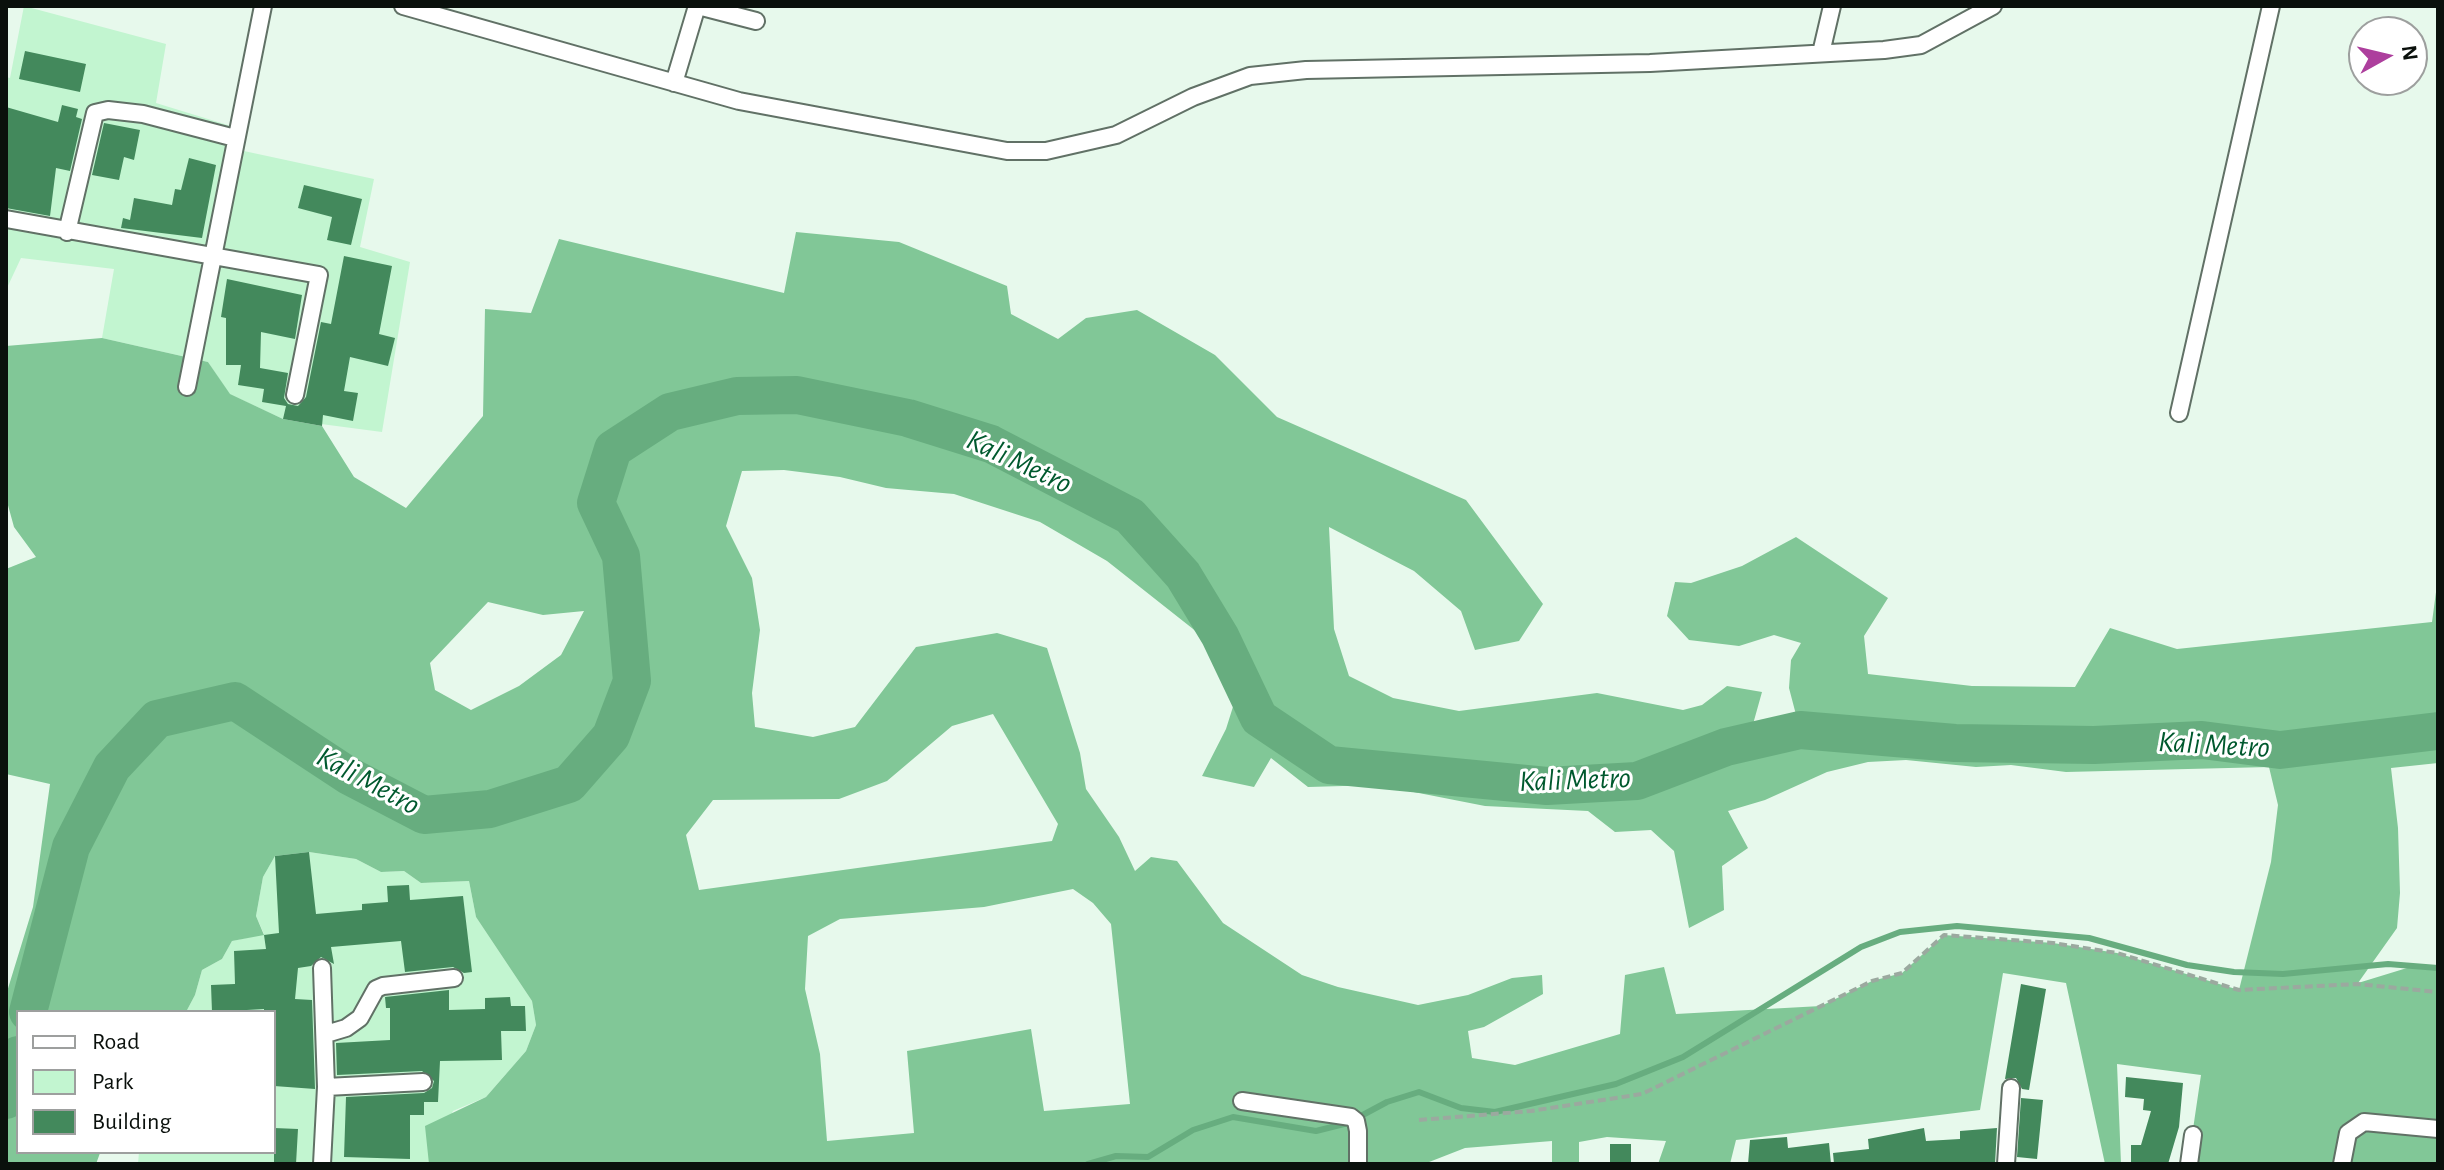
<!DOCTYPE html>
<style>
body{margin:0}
#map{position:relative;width:2444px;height:1170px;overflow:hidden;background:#e7f9ec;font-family:"Alegreya Sans",sans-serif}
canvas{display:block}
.frame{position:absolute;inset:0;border:8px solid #0a100c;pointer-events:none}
.legend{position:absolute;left:16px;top:1010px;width:260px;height:144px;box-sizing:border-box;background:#fff;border:2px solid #9d9f9e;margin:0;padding:10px 14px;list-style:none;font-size:24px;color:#0a100c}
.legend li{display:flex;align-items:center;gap:16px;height:40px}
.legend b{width:40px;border:2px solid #9d9f9e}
.north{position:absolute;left:2348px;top:16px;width:80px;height:80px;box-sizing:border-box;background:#fff;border:2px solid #9d9f9e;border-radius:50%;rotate:82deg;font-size:22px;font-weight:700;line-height:32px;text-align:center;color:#0a100c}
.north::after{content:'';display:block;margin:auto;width:28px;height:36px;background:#ad3f9d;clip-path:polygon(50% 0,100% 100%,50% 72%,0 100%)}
</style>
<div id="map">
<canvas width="2444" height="1170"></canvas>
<div class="frame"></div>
<ul class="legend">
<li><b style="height:10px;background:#fff"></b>Road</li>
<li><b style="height:22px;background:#c2f5d0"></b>Park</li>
<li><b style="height:22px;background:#43895c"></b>Building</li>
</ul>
<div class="north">N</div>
</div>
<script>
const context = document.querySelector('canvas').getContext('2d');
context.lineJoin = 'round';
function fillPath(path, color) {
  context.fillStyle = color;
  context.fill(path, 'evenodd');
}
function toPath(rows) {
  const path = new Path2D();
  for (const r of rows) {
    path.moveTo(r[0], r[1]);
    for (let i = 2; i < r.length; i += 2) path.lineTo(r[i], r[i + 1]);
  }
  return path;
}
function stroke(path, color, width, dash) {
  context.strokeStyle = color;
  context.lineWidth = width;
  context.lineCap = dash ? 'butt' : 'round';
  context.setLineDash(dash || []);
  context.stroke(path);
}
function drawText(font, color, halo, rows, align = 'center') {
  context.font = font + ' "Alegreya Sans",sans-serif';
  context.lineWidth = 6;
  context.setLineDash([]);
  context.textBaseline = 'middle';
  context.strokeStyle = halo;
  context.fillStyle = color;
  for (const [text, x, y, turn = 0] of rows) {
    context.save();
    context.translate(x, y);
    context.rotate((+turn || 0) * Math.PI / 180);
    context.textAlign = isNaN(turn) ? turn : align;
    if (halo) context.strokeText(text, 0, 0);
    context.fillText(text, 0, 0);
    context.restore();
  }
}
fillPath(toPath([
 [24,6,166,44,156,103,234,127,230,148,374,179,360,247,410,262,382,432,283,419,229,394,208,362,102,338,114,269,21,258,6,290,6,77,10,78],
 [309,852,356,859,381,872,404,871,421,883,469,881,476,917,532,1001,536,1025,526,1051,486,1097,453,1111,429,1164,138,1164,139,1152,274,1152,274,1012,186,1012,195,995,202,970,222,959,232,941,264,934,256,916,263,877,275,856]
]), '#c2f5d0');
fillPath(toPath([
 [796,232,899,242,1007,286,1011,314,1058,339,1086,318,1137,310,1215,355,1277,417,1466,500,1543,604,1519,641,1475,650,1461,611,1414,571,1329,527,1334,629,1349,676,1393,698,1459,711,1597,693,1683,710,1702,705,1727,686,1762,692,1748,742,1800,730,1789,688,1791,660,1801,643,1774,635,1739,646,1689,640,1667,616,1675,582,1691,583,1742,566,1796,537,1888,598,1864,636,1868,674,1972,686,2075,687,2110,628,2177,649,2432,622,2438,577,2438,763,2391,768,2398,828,2400,893,2397,928,2358,983,2420,964,2438,968,2438,1164,2188,1163,2201,1075,2117,1064,2121,1164,2105,1164,2066,983,2003,973,1980,1110,1736,1140,1730,1164,1658,1164,1666,1141,1607,1137,1579,1142,1579,1164,1552,1164,1552,1141,1465,1148,1424,1164,429,1164,425,1126,486,1097,526,1051,536,1025,532,1001,476,917,469,881,421,883,404,871,381,872,356,859,309,852,275,856,263,877,256,916,264,935,232,941,222,959,202,970,195,995,186,1012,18,1012,18,1152,100,1153,96,1164,6,1164,6,995,33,907,50,784,6,774,6,569,36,557,14,527,6,498,6,346,102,338,208,362,230,394,283,419,322,426,354,477,406,508,483,416,485,309,531,313,559,239,784,293],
 [784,470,840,477,886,488,954,494,1040,522,1107,561,1226,655,1237,694,1226,729,1202,776,1254,787,1271,758,1308,787,1378,785,1485,806,1588,811,1615,832,1651,830,1674,851,1689,928,1724,910,1722,866,1748,848,1728,811,1765,800,1827,772,1868,762,1906,760,1976,767,2011,765,2066,772,2269,767,2278,805,2271,862,2239,990,2117,953,2053,943,1944,935,1902,973,1872,981,1821,1006,1676,1014,1664,967,1625,975,1620,1034,1515,1065,1472,1058,1468,1031,1484,1027,1543,994,1542,975,1512,978,1468,995,1418,1005,1338,987,1302,975,1223,923,1177,861,1151,857,1135,871,1119,837,1086,789,1080,753,1047,648,997,633,916,647,855,727,813,737,755,727,752,693,760,630,752,578,726,526,742,471],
 [488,602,543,615,584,611,561,655,519,686,471,710,435,690,430,663],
 [993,714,1058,824,1052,841,699,890,686,835,713,800,839,799,887,781,952,726],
 [1073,889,1093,903,1111,924,1130,1104,1044,1111,1031,1029,907,1051,914,1133,827,1141,820,1054,805,989,808,936,840,919,984,907]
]), '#81c797');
stroke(toPath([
 [1359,1117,1387,1102,1419,1092,1461,1108,1495,1112,1616,1084,1683,1057,1861,947,1900,932,1957,926,2089,938,2187,965,2234,972,2283,974,2388,964,2438,968],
 [1088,1164,1116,1156,1148,1157,1193,1130,1233,1117,1316,1131,1348,1123]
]), '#67ad7f', 6);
stroke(toPath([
 [28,1012,71,847,112,767,157,719,235,701,349,776,424,815,490,809,569,784,611,736,632,681,621,556,596,503,613,449,670,412,737,396,797,395,908,418,991,444,1130,516,1183,575,1220,636,1259,718,1329,765,1547,786,1637,781,1726,747,1800,730,1955,743,2094,745,2202,740,2280,750,2438,731],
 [6,1100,18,1055]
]), '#67ad7f', 38);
fillPath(toPath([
 [25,51,86,64,80,92,19,79],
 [62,105,78,109,76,117,82,119,70,171,56,168,50,216,6,208,6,107,58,122],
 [104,123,140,130,134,160,124,157,119,180,92,175],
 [189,158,216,165,202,238,121,228,123,218,130,220,134,198,172,205,175,189,181,190],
 [304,185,362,199,351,245,327,240,332,217,298,208],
 [344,256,392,266,379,334,395,338,388,366,350,357,344,391,358,393,353,421,323,415,322,426,283,419,286,406,262,402,264,389,238,385,241,365,226,365,226,318,221,317,227,279,302,295,295,339,261,332,260,368,288,373,284,398,288,404,298,406,306,397,321,322,331,324],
 [309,852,316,914,362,910,362,904,388,902,387,886,409,885,410,900,463,896,472,972,464,973,453,967,405,972,401,941,331,947,334,964,321,957,311,966,298,968,295,999,312,1000,315,1089,274,1086,274,1012,264,1012,264,1009,212,1012,211,985,235,984,234,951,266,949,264,935,279,933,275,856],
 [2021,984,2046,989,2029,1090,2022,1089,2016,1078,2005,1079],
 [449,990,449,1010,485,1009,485,998,510,997,511,1006,525,1006,526,1031,501,1031,502,1060,440,1061,438,1102,424,1102,424,1115,410,1115,410,1159,344,1157,346,1097,424,1093,432,1088,434,1081,422,1071,337,1075,336,1043,390,1040,390,1008,386,1008,385,997],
 [2126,1077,2183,1083,2179,1127,2168,1164,2131,1164,2131,1145,2141,1145,2151,1111,2143,1110,2144,1099,2125,1097],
 [2021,1098,2043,1100,2037,1159,2017,1157],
 [274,1128,298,1129,296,1164,274,1164],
 [1924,1128,1926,1141,1960,1139,1960,1131,1997,1128,1995,1164,1834,1164,1833,1153,1869,1149,1868,1139],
 [1787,1137,1788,1148,1829,1143,1831,1164,1748,1164,1750,1140],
 [1610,1144,1631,1144,1631,1164,1610,1164]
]), '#43895c');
const minor = toPath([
 [403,6,739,101,1007,151,1046,151,1116,135,1193,97,1250,76,1306,70,1650,63,1884,50,1921,45,1993,6],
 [698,6,756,21],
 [1821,53,1832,6],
 [674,83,697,6],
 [6,219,319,275,295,395],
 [67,232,95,113,108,110,143,114,235,138],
 [187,387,263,6],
 [2179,413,2271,6],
 [326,1034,346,1028,360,1018,376,989,383,986,454,978],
 [326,1087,423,1082],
 [1242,1101,1351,1117,1356,1121,1358,1131,1358,1164],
 [322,1164,326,1087,322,968],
 [2006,1164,2011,1088],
 [2189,1164,2193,1135],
 [2342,1164,2348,1133,2364,1122,2438,1129]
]);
stroke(minor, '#617166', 20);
stroke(toPath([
 [1419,1120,1531,1111,1642,1094,1872,981,1902,973,1944,935,2053,943,2117,953,2239,990,2357,984,2438,992]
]), '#9ba99f', 4, [8, 4]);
stroke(minor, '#fff', 16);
drawText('italic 30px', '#00592e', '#fff', [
 ["Kali Metro",1019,462,25],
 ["Kali Metro",2214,745,3],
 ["Kali Metro",1575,780,-2],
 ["Kali Metro",368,781,28]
]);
</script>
